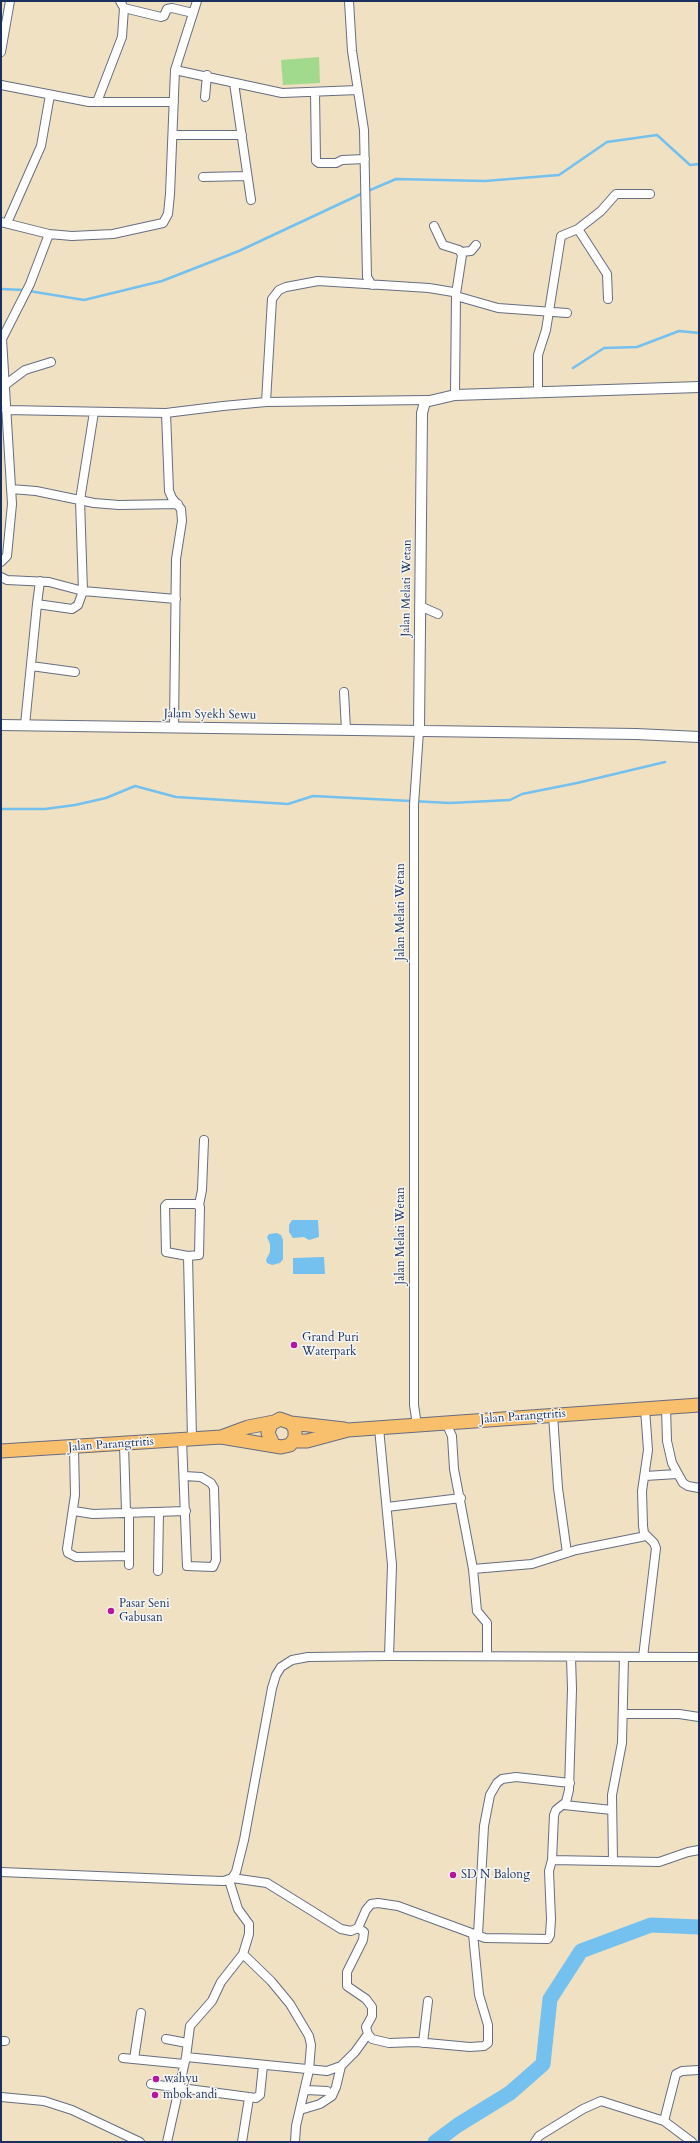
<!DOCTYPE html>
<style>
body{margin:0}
#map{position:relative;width:700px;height:2143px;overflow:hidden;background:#f0e1c3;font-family:Cardo,serif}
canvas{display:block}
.frame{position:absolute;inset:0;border:2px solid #1b2f5e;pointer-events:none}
</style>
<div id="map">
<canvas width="700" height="2143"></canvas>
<div class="frame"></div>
</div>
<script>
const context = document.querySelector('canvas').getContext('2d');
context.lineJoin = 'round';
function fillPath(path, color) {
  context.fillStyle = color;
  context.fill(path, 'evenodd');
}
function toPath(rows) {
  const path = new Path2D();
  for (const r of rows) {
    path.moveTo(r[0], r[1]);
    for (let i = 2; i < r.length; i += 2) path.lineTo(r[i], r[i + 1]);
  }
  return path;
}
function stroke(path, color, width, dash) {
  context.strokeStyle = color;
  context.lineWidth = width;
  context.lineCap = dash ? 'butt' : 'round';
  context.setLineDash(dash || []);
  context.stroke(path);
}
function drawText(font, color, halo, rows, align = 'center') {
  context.font = font + ' Cardo,serif';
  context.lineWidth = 3;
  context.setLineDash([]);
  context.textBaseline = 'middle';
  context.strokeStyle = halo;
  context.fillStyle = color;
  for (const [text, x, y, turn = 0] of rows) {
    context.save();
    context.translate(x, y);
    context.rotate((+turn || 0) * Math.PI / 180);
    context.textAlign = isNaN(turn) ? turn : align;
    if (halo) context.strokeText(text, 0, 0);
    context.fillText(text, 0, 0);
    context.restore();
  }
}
fillPath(toPath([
 [319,57,320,83,283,85,281,60]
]), '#a1da8c');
fillPath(toPath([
 [292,1220,318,1220,319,1237,309,1240,304,1237,293,1238,289,1232,289,1225],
 [277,1233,281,1235,283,1240,283,1259,280,1263,272,1265,267,1263,266,1260,270,1252,270,1244,267,1237,269,1234],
 [324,1257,325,1274,293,1274,293,1258]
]), '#74c0ee');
stroke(toPath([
 [368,191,396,179,485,181,559,175,607,142,657,135,690,165,699,164],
 [1,289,24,290],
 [29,291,84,300,162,281,239,251,363,193],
 [573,368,604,348,637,347,679,331,699,333],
 [1,809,45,809,75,805,106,798,135,786,176,797,288,804,313,796,450,803,510,800,522,794,577,783,665,762]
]), '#74c0ee', 2.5);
stroke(toPath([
 [435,2142,458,2125,510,2093,543,2064,550,1999,581,1951,651,1925,699,1927]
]), '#74c0ee', 15);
const minor = toPath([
 [349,1,352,51,364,130,367,277,372,285],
 [124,8,161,17,164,16,167,9,172,8,193,13],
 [1,52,10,1],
 [175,70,282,93,358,90],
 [234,83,251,200],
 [1,85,89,102,174,102],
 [315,92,316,161,319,163,336,163,342,160,365,159],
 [205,97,207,75],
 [97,102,122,37,124,8,120,1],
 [173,135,242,135],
 [203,177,247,176],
 [1,222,49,234,72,236,113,234,163,223,168,214,170,194,175,70,197,1],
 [7,223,41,146,50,95],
 [434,226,443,245,459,250,462,255,456,294],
 [578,229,607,274,608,299],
 [461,252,471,251,476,245],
 [456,296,498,308,567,313],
 [5,385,25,370,51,362],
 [538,392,538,355,546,330,561,236,578,229,601,211,616,194,650,194],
 [266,402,272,299,279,290,286,287,318,281,429,288,453,292,456,294,455,395],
 [6,410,166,413],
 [11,489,36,491,94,503,119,505,178,504],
 [1,562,7,556,12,504,2,339,30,284,49,234],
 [1,577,7,580,49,582,83,591,176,599],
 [40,581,37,604,72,609,78,605,83,591,80,500,94,412],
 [420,606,438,614],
 [31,666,75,672],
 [344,692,346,730],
 [25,725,37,604],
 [174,727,176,559,182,521,181,509,172,498,169,491,166,413,223,406,266,402,428,400],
 [199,1205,202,1190,204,1140],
 [188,1256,166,1252,165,1206,167,1204,196,1204,200,1207,199,1255,188,1256,192,1439],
 [666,1407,667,1441,672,1463,683,1483,688,1486,699,1488],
 [553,1415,558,1488,567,1553],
 [446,1423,452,1436,454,1469,473,1569,477,1611,487,1623,487,1656],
 [417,1425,414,1405,414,805,419,731],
 [379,1428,392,1565,389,1656],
 [182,1440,187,1566,213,1567,216,1560,214,1488,211,1483,201,1477,184,1476],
 [124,1444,126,1512],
 [74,1448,75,1495,67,1549,68,1553,76,1557,129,1556],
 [645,1476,677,1474],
 [387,1507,461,1498],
 [74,1511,93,1514,186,1511],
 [129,1512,129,1565],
 [473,1569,532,1564,576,1550,646,1536],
 [158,1571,159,1512],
 [643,1657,656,1548,654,1543,644,1533,643,1526,642,1491,648,1450,645,1409],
 [624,1714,679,1714,699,1717],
 [564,1805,612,1810],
 [552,1860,554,1815,556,1810,566,1802,569,1790,572,1689,571,1657],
 [613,1860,612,1795,622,1743,624,1657],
 [1,1872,194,1880,224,1881,232,1878,236,1872,244,1840,272,1688,276,1675,281,1667,292,1660,308,1657,389,1656,699,1657],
 [232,1878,267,1883,341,1929,351,1931,358,1928,366,1910,371,1904,378,1903,398,1906,485,1938,548,1939,550,1935,551,1919,549,1871,552,1860,659,1862,688,1852,699,1850],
 [358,1928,364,1932,363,1940,347,1972,347,1986,366,1999,372,2007,372,2016,366,2027,368,2034,372,2039,389,2043,416,2042,470,2047,484,2046,488,2043,488,2025,479,1995,473,1934],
 [478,1935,484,1826,490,1795,497,1783,502,1779,516,1777,570,1783],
 [243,1954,271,1981,290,2004,309,2036,311,2045,309,2070,296,2126,295,2142],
 [166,2039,187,2043],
 [1,2041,5,2041],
 [423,2043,428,2001],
 [186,2057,327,2071,341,2066,355,2052,368,2034],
 [123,2058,184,2064],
 [134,2059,141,2013],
 [151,2084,256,2098,260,2095,263,2065],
 [306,2090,327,2091],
 [1,2097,44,2101,72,2110,140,2142],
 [300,2110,320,2104,332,2096,336,2087,341,2066],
 [664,2121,676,2074,682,2071,699,2070],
 [167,2142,186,2057,190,2026,212,2001,221,1982,243,1954,249,1934,249,1924,238,1909,229,1880],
 [242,2142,249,2098],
 [535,2142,539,2136,583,2109,601,2101,664,2121,692,2142]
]);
const tertiary = toPath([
 [1,725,636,734,699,737],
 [419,731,422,413,425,402,455,395,699,387]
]);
const primary = toPath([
 [291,1423,344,1429],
 [221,1437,248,1427,274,1422],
 [293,1441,307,1441,348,1430,699,1405],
 [1,1451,221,1437,281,1447,290,1445,295,1438,295,1429,291,1423,280,1419,271,1424,268,1433,273,1444]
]);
stroke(minor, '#666d81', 10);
stroke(tertiary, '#666d81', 12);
stroke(primary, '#666d81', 15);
stroke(minor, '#fff', 8);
stroke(tertiary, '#fff', 10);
stroke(primary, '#f8bf6c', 13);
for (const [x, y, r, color] of [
 [294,1345,4,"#b5179e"],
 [111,1611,4,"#b5179e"],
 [453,1875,4,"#b5179e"],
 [156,2079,4,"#b5179e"],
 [155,2095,4,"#b5179e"]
]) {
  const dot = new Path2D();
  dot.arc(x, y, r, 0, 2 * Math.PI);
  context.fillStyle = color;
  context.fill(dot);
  stroke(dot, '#f6f6f2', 1.5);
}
drawText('12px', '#1b2f5e', '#f6f6f2', [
 ["Jalan Melati Wetan",407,588,-89],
 ["Jalam Syekh Sewu",210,715,1],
 ["Jalan Melati Wetan",401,912,-90],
 ["Jalan Melati Wetan",401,1236,-90],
 ["Jalan Parangtritis",523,1417,-4],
 ["Jalan Parangtritis",111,1445,-4]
]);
drawText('12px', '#1b2f5e', '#f6f6f2', [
 ["Grand Puri",302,1338],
 ["Waterpark",302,1352],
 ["Pasar Seni",119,1604],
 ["Gabusan",119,1618],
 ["SD N Balong",461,1875],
 ["wahyu",164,2079],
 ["mbok andi",163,2095]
], 'left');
</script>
